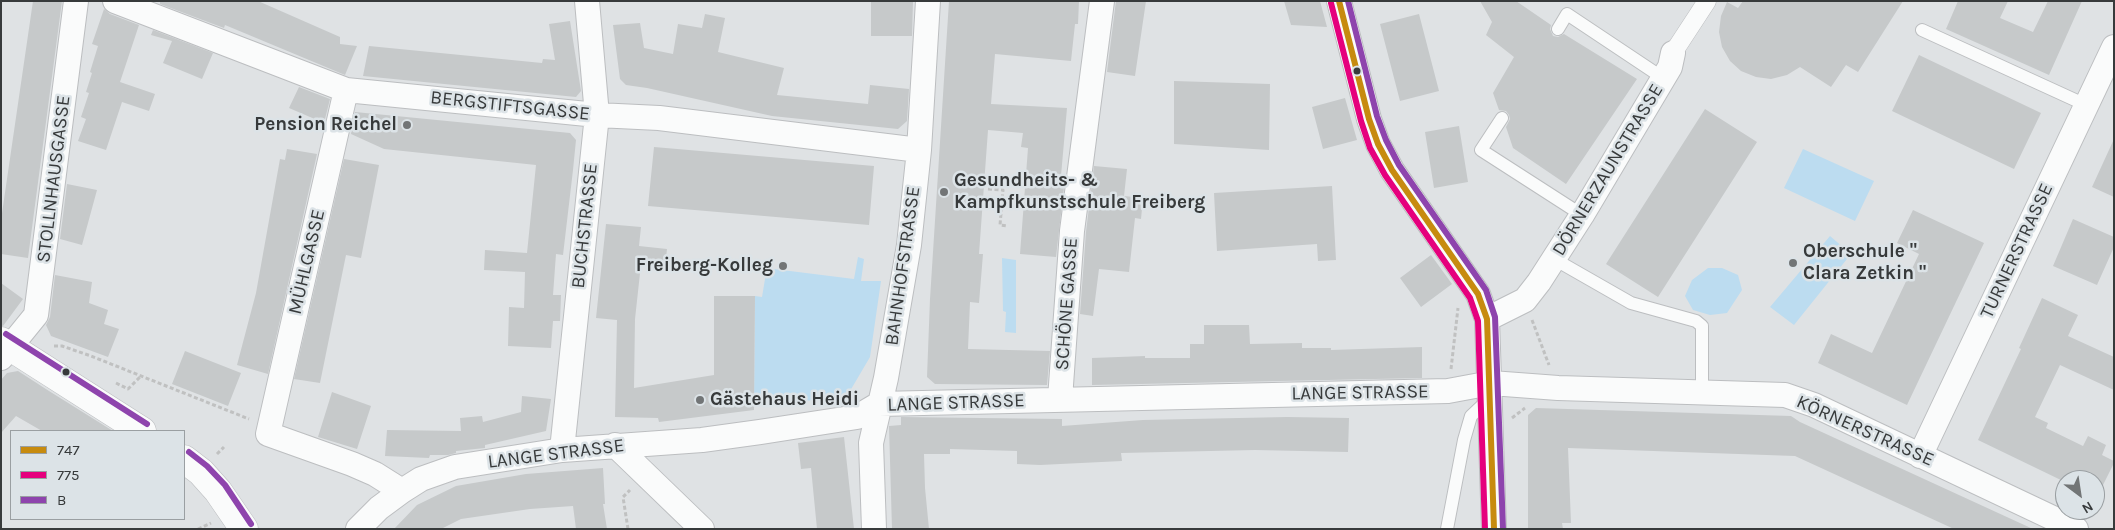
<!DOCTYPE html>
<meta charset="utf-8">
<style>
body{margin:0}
#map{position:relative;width:2115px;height:530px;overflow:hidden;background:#dfe2e4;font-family:Karla,sans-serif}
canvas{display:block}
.frame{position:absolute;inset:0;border:2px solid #373a3b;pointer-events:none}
.legend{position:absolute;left:10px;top:430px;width:175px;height:90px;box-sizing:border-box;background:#dce3e7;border:1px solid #9a9fa2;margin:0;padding:6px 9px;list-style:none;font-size:15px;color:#373a3b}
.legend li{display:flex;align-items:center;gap:10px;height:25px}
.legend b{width:25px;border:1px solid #9a9fa2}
.north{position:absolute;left:2055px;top:470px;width:50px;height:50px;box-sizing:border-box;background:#dce3e7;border:1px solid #9a9fa2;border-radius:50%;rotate:149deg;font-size:14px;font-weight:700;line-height:20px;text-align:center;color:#373a3b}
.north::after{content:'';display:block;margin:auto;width:18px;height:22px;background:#727576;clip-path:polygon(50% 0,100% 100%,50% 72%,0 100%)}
</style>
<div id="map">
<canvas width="2115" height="530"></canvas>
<div class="frame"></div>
<ul class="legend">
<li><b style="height:6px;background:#c78b0f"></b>747</li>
<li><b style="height:6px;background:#e5007d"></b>775</li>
<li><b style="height:6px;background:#8e44ad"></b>B</li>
</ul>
<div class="north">N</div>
</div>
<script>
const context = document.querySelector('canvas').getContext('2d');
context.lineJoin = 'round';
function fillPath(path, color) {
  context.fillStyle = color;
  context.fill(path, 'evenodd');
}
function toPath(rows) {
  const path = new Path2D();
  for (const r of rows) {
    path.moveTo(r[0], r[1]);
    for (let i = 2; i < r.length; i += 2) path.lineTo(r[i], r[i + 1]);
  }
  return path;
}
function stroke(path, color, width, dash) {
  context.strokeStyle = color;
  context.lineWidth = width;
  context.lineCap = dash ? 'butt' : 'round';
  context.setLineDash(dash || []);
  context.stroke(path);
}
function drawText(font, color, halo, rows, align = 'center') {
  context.font = font + ' Karla,sans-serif';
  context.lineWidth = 5;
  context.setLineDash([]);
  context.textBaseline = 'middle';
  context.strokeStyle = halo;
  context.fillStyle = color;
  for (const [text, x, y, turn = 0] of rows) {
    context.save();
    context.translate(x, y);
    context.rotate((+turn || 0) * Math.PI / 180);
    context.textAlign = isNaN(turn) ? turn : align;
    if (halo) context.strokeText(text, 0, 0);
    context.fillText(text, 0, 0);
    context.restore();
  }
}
fillPath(toPath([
 [1803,149,1874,181,1855,221,1784,188],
 [1830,236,1851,254,1794,325,1770,307],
 [858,257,864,259,861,281,881,281,870,357,850,391,835,398,754,406,755,296,762,297,766,273,774,269,854,279],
 [1002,258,1016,260,1016,333,1005,332,1006,312,1003,311],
 [1708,268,1722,268,1738,275,1742,290,1727,313,1710,315,1693,310,1685,296,1692,280]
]), '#bcdcf0');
fillPath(toPath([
 [33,1,62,1,28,258,1,254,1,220],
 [160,1,258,1,340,37,340,44,357,46,345,75,225,25,224,28,160,4],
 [871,1,913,1,912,36,871,36],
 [949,1,1079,1,1078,24,1075,24,1071,61,995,54,991,104,1067,108,1060,187,1064,187,1056,257,1020,254,1028,148,1021,147,1023,133,988,130,979,254,983,254,979,303,970,302,968,349,1050,351,1047,385,935,384,927,377,930,299],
 [1116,1,1146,1,1135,76,1107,72],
 [1284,1,1320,1,1327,27,1291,25],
 [1480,1,1516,1,1551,25,1550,29,1553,36,1558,37,1564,34,1637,79,1566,184,1513,148,1506,127,1510,119,1509,115,1506,111,1499,110,1493,93,1514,57,1486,35,1492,22],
 [1743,1,1903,1,1858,72,1846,65,1831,87,1800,67,1787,75,1771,79,1756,77,1741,71,1730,61,1722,47,1719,32,1721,16,1727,2,1738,8],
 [1958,1,2008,1,2000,18,2033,32,2048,1,2082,1,2049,75,1946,29],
 [104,9,110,14,139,25,120,82,155,94,149,111,122,102,106,150,78,141,86,119,81,117,89,93,86,92,92,73,90,72,98,46,92,44],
 [705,14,725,18,718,52,784,68,777,95,868,104,870,85,909,89,907,121,898,129,772,116,647,88,626,85,620,79,613,25,640,23,644,48,673,54,678,24,702,28],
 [1419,14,1439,91,1400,101,1380,24],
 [570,21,581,91,576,97,363,76,369,46,542,63,543,59,555,60,549,24],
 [153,30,213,53,202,79,163,63,172,41,151,35],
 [1919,55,2041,113,2014,169,1892,111],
 [1174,81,1270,84,1269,150,1174,144],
 [299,87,330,99,324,123,289,108],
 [1345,98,1357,140,1323,149,1312,107],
 [1705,109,1757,142,1658,297,1606,264],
 [355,112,570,133,576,140,573,170,563,255,556,254,553,295,561,295,560,321,553,321,551,348,508,346,509,307,524,308,525,272,484,270,485,250,527,253,536,165,384,149,351,134],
 [1459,126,1468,182,1434,188,1425,132],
 [2114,139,2114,197,2092,187],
 [654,147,874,166,869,225,648,206],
 [287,149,317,154,268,374,237,365,256,293,280,159,285,160],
 [344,159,379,165,361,258,346,255,320,383,294,379],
 [1094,166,1127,169,1124,196,1143,198,1141,219,1135,218,1129,272,1099,269,1093,316,1080,314,1086,232],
 [67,184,97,190,82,245,60,239],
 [1332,186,1336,260,1318,261,1317,244,1217,251,1214,193],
 [1913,210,1984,243,1907,405,1818,363,1831,334,1872,353,1919,254,1897,243],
 [2073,219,2114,237,2114,247,2097,285,2053,266],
 [606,224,641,227,639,246,667,249,665,267,641,264,635,319,634,388,714,375,714,296,755,296,754,410,659,422,658,418,615,417,617,320,596,318],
 [1431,255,1452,284,1421,307,1400,278],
 [55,275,92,282,89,303,108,310,104,324,119,329,108,357,51,336,46,325,50,317],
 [1,283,23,299,3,326,1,325],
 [2042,298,2078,315,2068,336,2114,357,2114,390,2060,365,2035,417,2048,423,2046,428,2083,446,2088,436,2106,445,2102,455,2114,461,2114,463,2097,497,2095,496,2095,480,2065,480,2065,482,1978,440,2021,349,2019,348],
 [1204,325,1249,325,1250,344,1302,343,1302,348,1331,348,1331,350,1422,347,1422,378,1092,385,1092,358,1145,356,1145,358,1190,358,1190,344,1204,344],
 [185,351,241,373,228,406,172,384],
 [18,371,49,391,113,431,42,431,16,416,1,433,1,380,7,373],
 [332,392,371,406,357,449,318,437],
 [522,396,551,399,546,431,485,445,485,448,456,451,456,453,448,455,430,455,429,458,385,456,387,430,461,431,460,418,482,416,483,422,521,412],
 [1536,408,1791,416,1800,422,2033,529,1954,529,1795,456,1568,448,1571,523,1562,523,1563,529,1528,529,1528,415],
 [901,417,1062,419,1062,426,1143,420,1287,417,1349,418,1348,452,1255,450,1121,453,1122,461,1040,465,1017,464,1017,451,950,449,950,454,924,454,925,488,929,529,892,529,889,426,901,425],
 [844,437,854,529,817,529,811,468,801,469,798,443],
 [603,468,605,504,603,504,607,529,576,529,573,506,530,509,461,519,441,529,394,529,417,505,456,486,526,474]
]), '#c6c9ca');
const service = toPath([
 [1558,29,1567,14,1663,78],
 [1922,30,2086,105],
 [1502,118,1481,150,1582,215],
 [1554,259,1631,303,1696,321,1702,326,1702,393],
 [1447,529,1464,440,1471,416,1490,398]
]);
const pedestrian = toPath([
 [1673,53,1707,1]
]);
const minor = toPath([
 [115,1,346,90,597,115,659,118,919,150],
 [1339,1,1369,119,1378,144,1392,170,1478,294,1487,319,1494,529],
 [346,90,268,434,352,464,375,474,402,491],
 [1487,319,1525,300,1539,282,1582,215,1670,67,1673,53],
 [1,358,36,315,76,1],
 [1060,399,1072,231,1102,1],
 [615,445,702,529],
 [562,450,597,115,587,1],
 [1920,456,2114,47],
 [358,529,379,508,402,491,421,479,455,467,562,450,702,440,760,432,857,417,879,404,1448,391,1491,383,1558,388,1785,395,1814,405,2076,529],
 [874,529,871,443,886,378,909,245,919,150,928,1]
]);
const tertiary = toPath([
 [1,341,142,431],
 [184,459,201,472,218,491,244,529]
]);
stroke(service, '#bcbec0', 14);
stroke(pedestrian, '#bcbec0', 19);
stroke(minor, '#bcbec0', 26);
stroke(tertiary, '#bcbec0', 29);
stroke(toPath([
 [988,189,1003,190,1000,225,1007,226],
 [1532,320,1549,365],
 [54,346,62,346,91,356,249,419],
 [1451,369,1458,308],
 [116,383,128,389,141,376],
 [1512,418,1525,408],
 [217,454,224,447],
 [198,529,211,523],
 [628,529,623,497,630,490]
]), '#c0c1c1', 3, [4, 2.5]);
stroke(service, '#fafbfb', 12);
stroke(pedestrian, '#fafbfb', 18);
stroke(minor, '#fafbfb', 24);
stroke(tertiary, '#fafbfb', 28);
stroke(toPath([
 [1339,1,1369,119,1378,144,1392,170,1478,294,1487,319,1494,529]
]), '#c78b0f', 6);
stroke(toPath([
 [1331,3,1361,121,1370,148,1385,175,1470,298,1478,321,1485,529]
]), '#e5007d', 6);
stroke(toPath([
 [1348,1,1377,116,1386,140,1399,165,1486,290,1495,317,1503,529],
 [6,334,147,424],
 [189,452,207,466,225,485,251,524]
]), '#8e44ad', 6);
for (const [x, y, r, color] of [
 [1357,71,4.5,"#373a3b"],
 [407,125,5,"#727576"],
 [944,192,5,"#727576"],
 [1793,263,5,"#727576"],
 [783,266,5,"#727576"],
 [66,372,4.5,"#373a3b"],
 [700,400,5,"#727576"]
]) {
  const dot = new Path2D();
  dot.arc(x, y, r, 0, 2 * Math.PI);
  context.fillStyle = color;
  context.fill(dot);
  stroke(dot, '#dce3e7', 2);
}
drawText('19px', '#373a3b', '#dce3e7', [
 ["BERGSTIFTSGASSE",510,106,6],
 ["DÖRNERZAUNSTRASSE",1608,170,-59],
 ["STOLLNHAUSGASSE",54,179,-83],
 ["BUCHSTRASSE",585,226,-84],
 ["TURNERSTRASSE",2017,251,-65],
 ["MÜHLGASSE",307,262,-77],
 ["BAHNHOFSTRASSE",903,266,-82],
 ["SCHÖNE GASSE",1067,304,-86],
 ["LANGE STRASSE",1360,393,-1],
 ["LANGE STRASSE",956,403,-2],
 ["KÖRNERSTRASSE",1865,431,24],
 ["LANGE STRASSE",556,454,-7]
]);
drawText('bold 19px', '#373a3b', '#dce3e7', [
 ["Pension Reichel",397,125,"right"],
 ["Gesundheits- &",954,181],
 ["Kampfkunstschule Freiberg",954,203],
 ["Oberschule \"",1803,252],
 ["Clara Zetkin \"",1803,274],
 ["Freiberg-Kolleg",773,266,"right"],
 ["Gästehaus Heidi",710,400]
], 'left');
</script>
